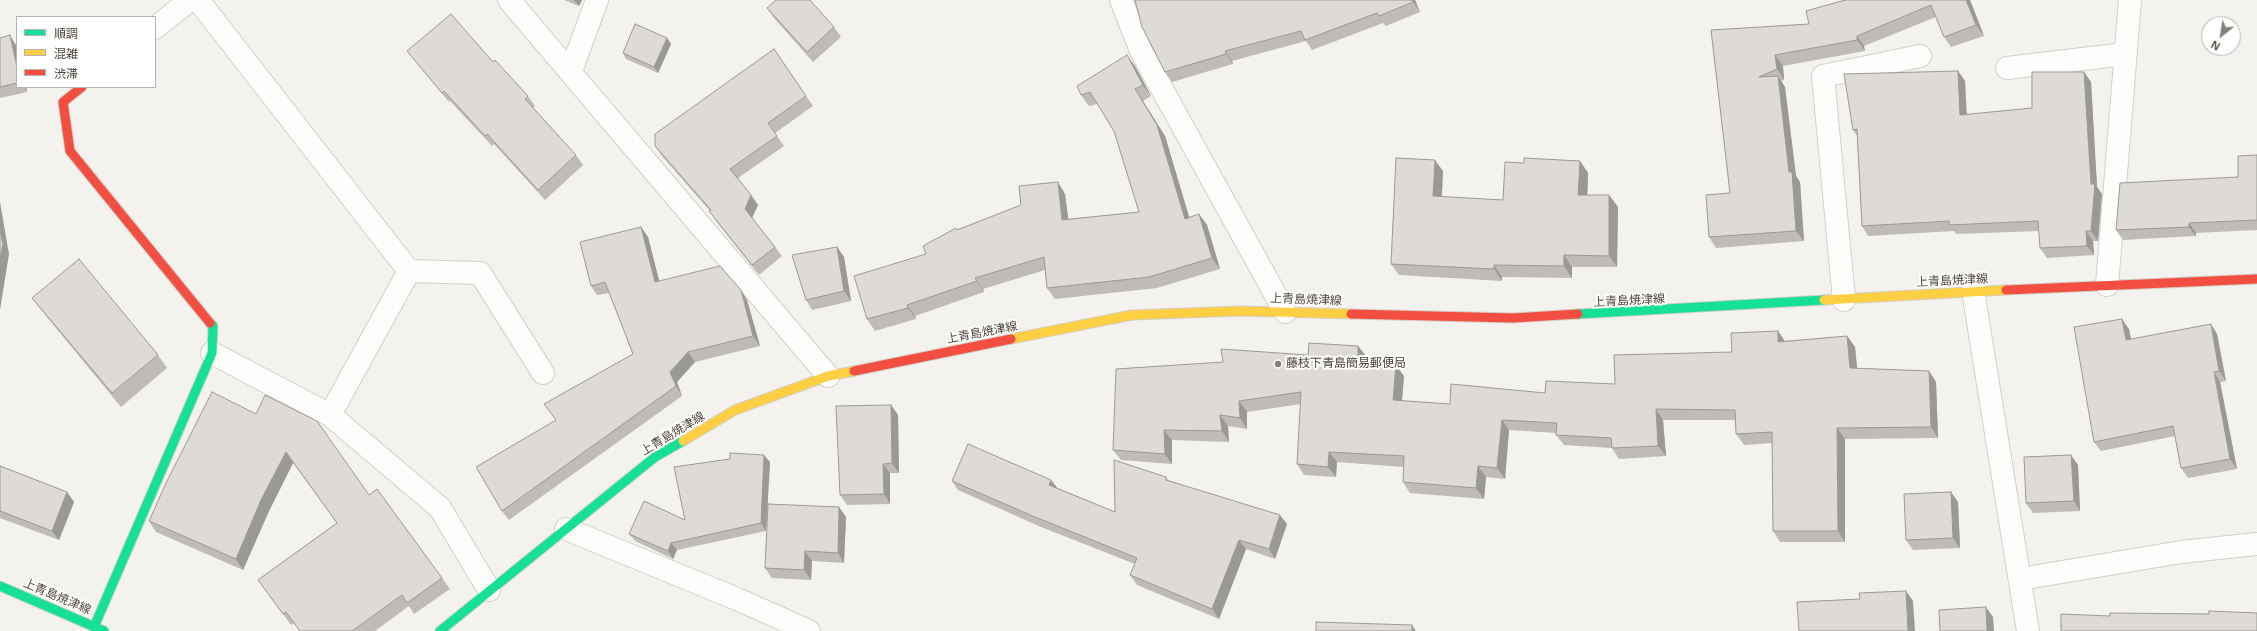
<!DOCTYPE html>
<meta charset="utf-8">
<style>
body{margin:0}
#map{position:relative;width:2257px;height:631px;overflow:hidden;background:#f4f2ee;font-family:Arial,"Noto Sans JP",sans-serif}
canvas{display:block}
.legend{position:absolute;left:16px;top:16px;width:140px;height:72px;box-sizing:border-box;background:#fff;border:1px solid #b7b4b0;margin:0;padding:5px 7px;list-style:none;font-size:12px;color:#4b4439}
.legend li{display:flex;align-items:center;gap:8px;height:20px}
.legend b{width:20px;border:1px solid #b7b4b0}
.north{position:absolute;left:2201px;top:16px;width:40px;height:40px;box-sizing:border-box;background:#fff;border:1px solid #b7b4b0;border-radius:50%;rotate:210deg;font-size:11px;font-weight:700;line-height:16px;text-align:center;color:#4b4439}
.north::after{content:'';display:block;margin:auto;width:14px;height:18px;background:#868178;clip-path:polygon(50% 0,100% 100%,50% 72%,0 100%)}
</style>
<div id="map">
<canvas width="2257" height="631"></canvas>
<ul class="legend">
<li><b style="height:5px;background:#16e098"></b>順調</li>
<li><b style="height:5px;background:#ffcf43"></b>混雑</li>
<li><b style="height:5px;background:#f24e42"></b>渋滞</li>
</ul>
<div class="north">N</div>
</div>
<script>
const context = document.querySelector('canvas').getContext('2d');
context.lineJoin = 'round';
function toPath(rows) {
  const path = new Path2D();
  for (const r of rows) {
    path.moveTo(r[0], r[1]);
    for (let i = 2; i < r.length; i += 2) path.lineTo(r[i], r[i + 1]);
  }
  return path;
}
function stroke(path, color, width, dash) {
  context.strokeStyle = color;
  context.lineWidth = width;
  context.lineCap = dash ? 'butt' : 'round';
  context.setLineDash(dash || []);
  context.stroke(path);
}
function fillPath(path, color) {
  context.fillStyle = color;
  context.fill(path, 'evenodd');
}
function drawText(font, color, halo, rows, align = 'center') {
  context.font = font + ' Arial,"Noto Sans JP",sans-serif';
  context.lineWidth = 4;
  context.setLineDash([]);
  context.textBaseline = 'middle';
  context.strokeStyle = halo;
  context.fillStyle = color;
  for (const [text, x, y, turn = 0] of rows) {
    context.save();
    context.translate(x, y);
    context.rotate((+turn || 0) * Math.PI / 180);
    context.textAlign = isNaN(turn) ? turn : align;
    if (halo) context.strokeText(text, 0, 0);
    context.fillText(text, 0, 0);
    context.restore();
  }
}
const street = toPath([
 [198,0,409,271,330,415],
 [509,0,828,376],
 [1121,0,1141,51,1285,312],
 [155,28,190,0],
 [2007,68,2125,54],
 [571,71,597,0],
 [409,271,480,273,543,373],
 [2107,285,2130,0],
 [1973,291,2028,631],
 [1844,300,1823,76,1920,56],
 [212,353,330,415,440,508,489,590],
 [566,529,737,599,809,631],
 [2020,579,2181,552,2257,544]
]);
const fast = toPath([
 [1578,314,1824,300],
 [0,586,104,631],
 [94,627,212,353,213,326,210,323],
 [440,631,655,457,683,441]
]);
const slow = toPath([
 [1824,300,2006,290],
 [1011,339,1132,315,1240,311,1351,314],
 [683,441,735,410,828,376,854,371]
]);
const jam = toPath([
 [82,87,63,102,70,151,210,323],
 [2006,290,2257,279],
 [1351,314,1513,318,1578,314],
 [854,371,1011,339]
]);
stroke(street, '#d2d0cb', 24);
stroke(fast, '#d3cfc5', 11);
stroke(slow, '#d3cfc5', 11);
stroke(jam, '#d3cfc5', 11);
stroke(street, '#fdfdfc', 22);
stroke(fast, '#16e098', 9);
stroke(slow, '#ffcf43', 9);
stroke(jam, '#f24e42', 9);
fillPath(toPath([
 [564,0,582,0,579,6],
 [1135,0,1415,0,1420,12,1386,26,1383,23,1312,50,1306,41,1232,61,1233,64,1172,82,1165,72],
 [1845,0,1970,0,1984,36,1951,47,1944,37,1936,17,1864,46,1865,51,1783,66,1784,80,1781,81,1785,87,1796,176,1800,182,1804,241,1716,248,1709,237,1730,193,1711,30,1809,24],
 [767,8,834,27,841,37,813,62,774,18],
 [0,38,17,45,17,87,26,87,27,92,0,98],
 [667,38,671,44,658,73,626,59,623,53],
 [774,49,813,106,775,133,784,146,738,178,758,205,752,218,775,247,782,256,759,275,716,221,710,211,662,156,655,146],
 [407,51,493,62,528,96,535,106,533,108,576,155,583,165,545,200,494,144,492,146,450,101,449,102,414,60],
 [1135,66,1151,96,1143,101,1165,136,1189,217,1199,214,1207,225,1220,269,1157,288,1055,299,1047,288,1045,270,983,289,984,292,915,316,916,319,875,331,867,319,926,254,958,229,1065,194,1068,219,1139,212,1114,131,1097,104,1089,106,1081,95],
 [1958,71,1965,81,1967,115,2032,108,2084,72,2091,82,2097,187,2102,194,2098,241,2093,241,2094,255,2047,258,2040,248,2039,231,1956,234,1954,231,1868,236,1862,226,1857,136,1853,130],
 [2257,155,2257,230,2196,233,2196,236,2123,240,2116,230,2238,177],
 [1580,161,1588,173,1587,195,1609,195,1618,207,1617,267,1572,267,1572,278,1502,277,1502,281,1399,275,1391,264,1443,171,1442,197,1503,200,1524,163],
 [641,227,648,237,659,281,747,300,760,346,695,362,677,382,682,396,509,520,502,511,556,420,633,354,609,293,597,295,591,286],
 [837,247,844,257,851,301,812,310,806,300],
 [32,298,158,355,167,368,121,407,42,311],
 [2129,329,2131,339,2217,334,2226,381,2220,382,2237,469,2188,478,2181,468,2175,436,2101,451,2094,442],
 [1778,331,1785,341,1847,336,1855,347,1857,368,1929,371,1936,382,1938,438,1845,439,1845,542,1780,542,1773,531,1772,443,1744,445,1736,434,1736,420,1663,420,1666,456,1619,459,1612,448,1564,445,1556,435,1557,433,1509,430,1505,479,1486,477,1484,499,1410,493,1403,482,1403,467,1337,462,1336,477,1304,475,1297,464,1301,404,1247,412,1247,429,1228,426,1229,442,1172,440,1172,464,1121,460,1113,450,1223,362,1308,355,1358,346,1366,356,1366,363,1404,376,1402,401,1450,404,1545,393,1615,384,1732,352],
 [212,392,369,495,442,578,450,589,414,614,409,606,375,631,300,631,294,623,291,625,258,580,337,523,293,463,269,511,243,570,156,532,149,521],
 [891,405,898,415,899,473,890,473,890,504,847,505,840,495],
 [770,462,766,531,677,550,673,559,635,541,629,534,685,520],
 [2078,465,2080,511,2033,513,2026,503],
 [0,466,67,492,74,502,59,540,0,518],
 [1166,477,1168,480,1287,524,1275,559,1246,549,1219,619,1137,585,1130,575,1135,564,1041,527,958,490,952,481,1051,480,1057,488,1115,512],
 [1951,492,1958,502,1960,548,1913,550,1906,540],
 [846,517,844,563,812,561,811,580,772,578,765,568]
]), '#bfbcb8');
fillPath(toPath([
 [574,0,582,0,579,6],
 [1412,0,1415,0,1420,12,1413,2],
 [1966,0,1970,0,1984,36,1976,25],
 [10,35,17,47,17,67],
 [1857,36,1864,46,1865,51,1857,40],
 [667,38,671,44,658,73,654,67],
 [1225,51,1232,61,1233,64,1226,54],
 [1127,55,1135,66,1151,96,1143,85],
 [1775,55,1783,66,1784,80,1777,69],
 [1958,71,1965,81,1967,125,1960,115],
 [2084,72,2091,82,2097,187,2102,194,2098,241,2091,231,2091,184],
 [1778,76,1785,87,1796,176,1800,182,1804,241,1796,231],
 [24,87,26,87,27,92],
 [1135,89,1143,101,1165,136,1193,230,1185,219],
 [1435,160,1443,171,1441,208,1433,196],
 [1580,161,1588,173,1587,207,1578,195],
 [1058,182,1065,194,1070,231,1062,220],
 [751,195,758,205,752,218,745,209],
 [1609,195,1618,207,1617,267,1609,256],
 [0,202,9,254,0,310],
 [1199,214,1207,225,1220,269,1212,258],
 [2189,223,2196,233,2196,236,2189,227],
 [641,227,648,237,662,292,655,282],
 [2086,231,2093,241,2094,255,2087,246],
 [837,247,844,257,851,301,844,291],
 [1564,255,1572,267,1572,278,1564,266],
 [1494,265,1502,277,1502,281,1494,269],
 [975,278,983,289,984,292,977,281],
 [741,290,747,300,760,346,753,336],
 [907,305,915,316,916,319,908,308],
 [2122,319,2129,329,2133,350,2126,340],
 [2211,324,2217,334,2226,381,2219,371],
 [1778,331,1785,342,1778,342],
 [1847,336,1855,347,1858,378,1850,368],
 [1358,346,1366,356,1365,373,1358,362],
 [688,352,695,362,677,382,682,396,676,386,670,372],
 [1396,365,1404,376,1401,411,1393,400],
 [1929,371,1936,382,1938,438,1931,427],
 [2214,372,2220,382,2237,469,2230,459],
 [1239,401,1247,412,1247,429,1240,418],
 [891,405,898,415,899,473,892,463],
 [1656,409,1663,420,1666,456,1658,446],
 [1220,415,1228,426,1229,442,1222,431],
 [1502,420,1509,430,1505,479,1497,468],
 [1837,428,1845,439,1845,542,1838,531],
 [1164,430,1172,440,1172,464,1165,454],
 [286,452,293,463,269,511,243,570,236,559,261,500],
 [1329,452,1337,462,1336,477,1328,467],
 [764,455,770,462,766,531,761,523],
 [2071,455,2078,465,2080,511,2074,501],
 [883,464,890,473,890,504,884,494],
 [1478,466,1486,477,1484,499,1476,488],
 [1051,480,1058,489,1049,485],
 [67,492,74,502,59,540,52,531],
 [1951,492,1958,502,1960,548,1953,538],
 [839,507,846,517,844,563,838,553],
 [1280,515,1287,524,1275,559,1269,549],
 [1239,540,1246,549,1219,619,1212,609],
 [671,543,677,550,673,559,668,551],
 [805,551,812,561,811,580,804,570],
 [1906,591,1913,601,1915,631,1908,631],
 [1986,607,1993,617,1994,631,1987,631],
 [1412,625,1416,631,1412,631]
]), '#9b9996');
const building = toPath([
 [776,0,810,0,834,27,807,52,767,8,776,0],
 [1135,0,1412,0,1413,2,1379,16,1377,13,1305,40,1301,31,1225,51,1226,54,1165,72,1142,27,1135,0],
 [1845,0,1966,0,1976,25,1944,37,1931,5,1857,36,1857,40,1775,55,1777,69,1759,77,1778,76,1789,172,1792,172,1796,231,1709,237,1706,195,1730,193,1711,30,1809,24,1806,11,1845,0],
 [451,14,493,62,495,60,528,96,525,99,576,155,538,190,487,134,485,136,444,91,442,93,407,51,451,14],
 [635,24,667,38,654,67,623,53,635,24],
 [10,35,17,67,17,83,0,87,0,38,10,35],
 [774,49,806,96,768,123,777,136,730,169,751,195,745,209,775,247,752,265,709,211,711,210,655,146,655,134,774,49],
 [1127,55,1143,85,1135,89,1157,125,1185,219,1199,214,1212,258,1149,277,1047,288,1044,257,975,278,977,281,907,305,908,308,867,319,854,276,926,254,923,246,956,228,957,230,1021,205,1019,186,1058,182,1062,220,1139,212,1114,131,1090,92,1081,95,1077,86,1127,55],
 [1958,71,1960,115,2032,108,2032,72,2084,72,2091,184,2095,184,2091,231,2086,231,2087,246,2040,248,2038,221,1949,225,1949,221,1862,226,1857,129,1853,130,1844,74,1958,71],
 [2257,155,2257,220,2189,223,2189,227,2116,230,2120,183,2238,177,2238,156,2257,155],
 [1396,158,1435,160,1433,196,1503,200,1505,162,1524,163,1524,158,1580,161,1578,195,1609,195,1609,256,1564,255,1564,266,1494,265,1494,269,1391,264,1396,158],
 [641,227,655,282,720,266,741,290,753,336,688,352,670,372,676,386,502,511,476,467,556,420,544,404,633,354,605,282,591,286,580,242,641,227],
 [0,230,3,244,0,259,0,230],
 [837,247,844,291,806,300,792,255,837,247],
 [79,259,158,355,112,393,32,298,79,259],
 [2122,319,2126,340,2211,324,2219,371,2214,372,2230,459,2181,468,2173,426,2094,442,2074,327,2122,319],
 [1778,331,1778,342,1847,336,1850,368,1929,371,1931,427,1837,428,1838,531,1773,531,1772,432,1736,434,1735,410,1656,409,1658,446,1612,448,1611,438,1556,435,1557,423,1502,420,1497,468,1478,466,1476,488,1403,482,1404,456,1329,452,1328,467,1297,464,1301,392,1239,401,1240,418,1220,415,1222,431,1164,430,1165,454,1113,450,1116,369,1223,362,1221,349,1308,355,1309,343,1358,346,1358,362,1396,365,1393,400,1450,404,1451,384,1545,393,1546,381,1615,384,1614,355,1732,352,1731,333,1778,331],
 [212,392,256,414,265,395,317,421,369,495,377,489,442,578,407,603,402,595,352,631,300,631,286,612,283,614,258,580,337,523,286,452,261,500,236,559,149,521,167,481,212,392],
 [891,405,892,463,883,464,884,494,840,495,836,406,891,405],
 [968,444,1051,480,1049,485,1115,512,1114,460,1166,477,1166,480,1280,515,1269,549,1239,540,1212,609,1130,575,1137,558,1035,517,952,481,968,444],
 [730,453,764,455,761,523,671,543,668,551,629,534,644,501,685,520,674,467,730,459,730,453],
 [2071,455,2074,501,2026,503,2024,457,2071,455],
 [0,466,67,492,52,531,0,511,0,466],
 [1951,492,1953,538,1906,540,1904,494,1951,492],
 [768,504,839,507,838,553,805,551,804,570,765,568,768,504],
 [1906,591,1908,631,1799,631,1797,602,1860,599,1859,593,1906,591],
 [1986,607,1987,631,1940,631,1939,610,1986,607],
 [2209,611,2257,613,2257,631,2061,631,2061,614,2110,616,2110,613,2209,614,2209,611],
 [1316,622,1412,625,1412,631,1316,631,1316,622]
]);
fillPath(building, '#dedbd6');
stroke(building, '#9b9996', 1);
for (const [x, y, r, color] of [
 [1278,364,4,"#868178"]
]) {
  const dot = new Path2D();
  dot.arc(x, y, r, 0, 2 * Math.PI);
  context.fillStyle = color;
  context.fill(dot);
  stroke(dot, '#fff', 1.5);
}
drawText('12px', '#4b4439', '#fff', [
 ["上青島焼津線",1952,281,-3],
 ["上青島焼津線",1306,300,2],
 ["上青島焼津線",1629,301,-3],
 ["上青島焼津線",982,333,-11],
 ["上青島焼津線",673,434,-31],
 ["上青島焼津線",57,597,23]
]);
drawText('12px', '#4b4439', '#fff', [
 ["藤枝下青島簡易郵便局",1286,364]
], 'left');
</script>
